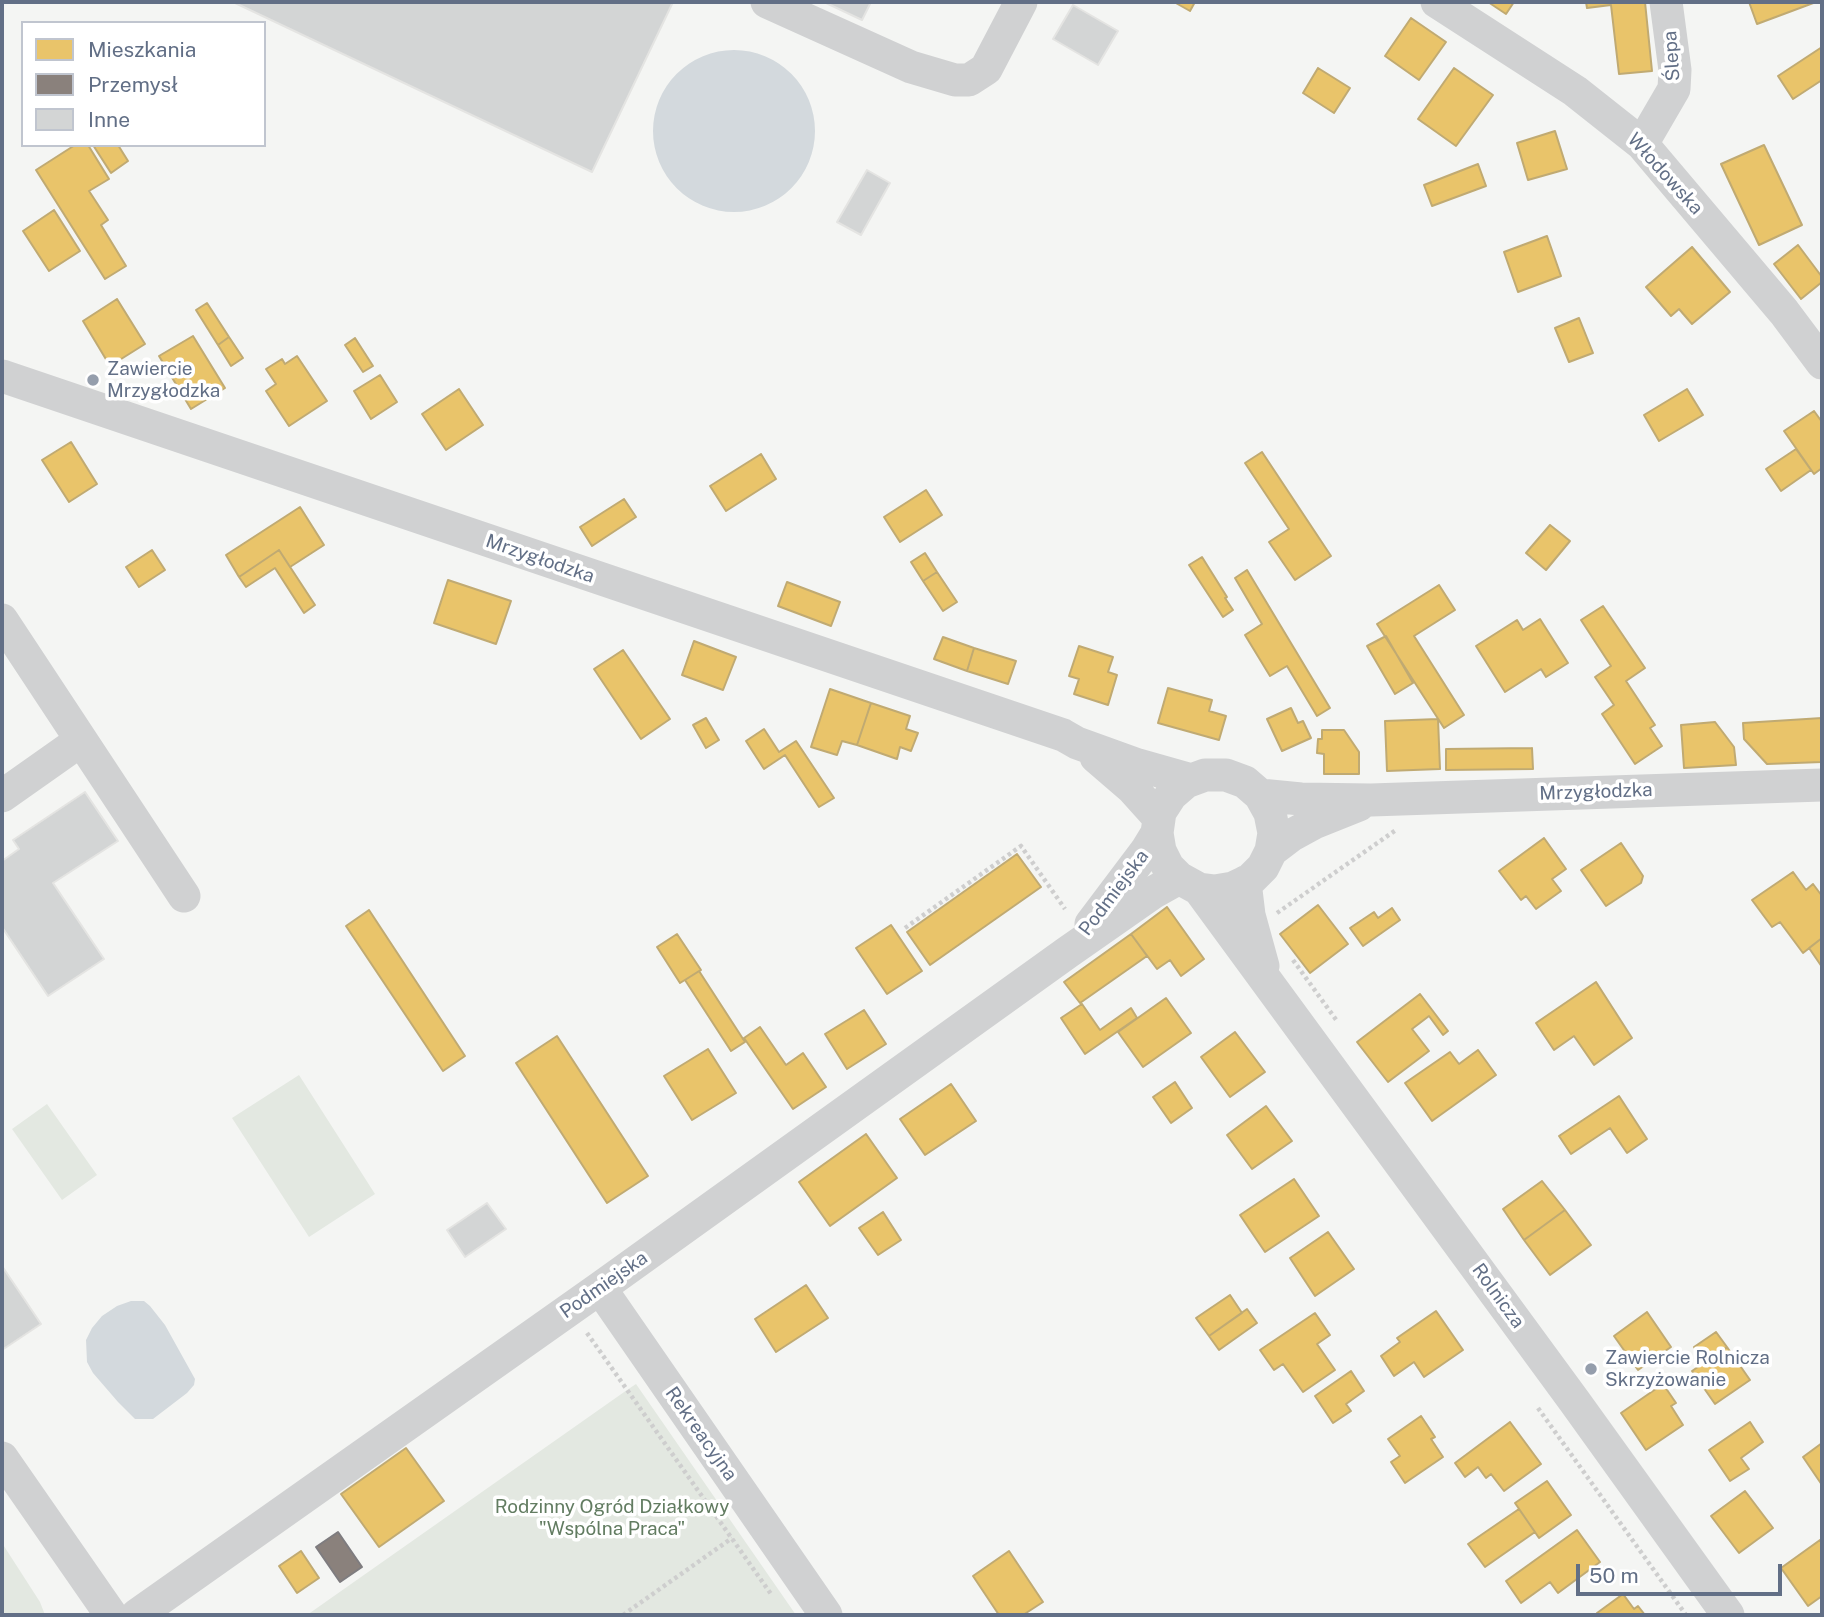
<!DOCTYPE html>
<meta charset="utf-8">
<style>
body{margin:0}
#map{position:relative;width:1824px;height:1617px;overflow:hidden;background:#f4f5f3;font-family:"Public Sans",sans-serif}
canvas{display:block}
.frame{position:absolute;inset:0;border:4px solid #626f86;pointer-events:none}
.legend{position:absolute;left:21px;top:21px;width:245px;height:126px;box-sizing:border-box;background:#fff;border:2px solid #c0c5cf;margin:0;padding:9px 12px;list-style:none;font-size:21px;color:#626f86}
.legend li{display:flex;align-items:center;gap:14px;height:35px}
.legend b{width:35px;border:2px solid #c0c5cf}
.scale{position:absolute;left:1576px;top:1564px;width:206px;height:32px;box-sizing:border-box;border:4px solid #626f86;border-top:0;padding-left:9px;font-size:21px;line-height:24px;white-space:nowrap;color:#626f86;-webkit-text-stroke:5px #fff;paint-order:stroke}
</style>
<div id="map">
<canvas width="1824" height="1617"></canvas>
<div class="frame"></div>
<ul class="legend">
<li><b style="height:19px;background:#e9c46a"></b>Mieszkania</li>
<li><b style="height:19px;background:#8a817c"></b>Przemysł</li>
<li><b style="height:19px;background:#d3d5d5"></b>Inne</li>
</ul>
<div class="scale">50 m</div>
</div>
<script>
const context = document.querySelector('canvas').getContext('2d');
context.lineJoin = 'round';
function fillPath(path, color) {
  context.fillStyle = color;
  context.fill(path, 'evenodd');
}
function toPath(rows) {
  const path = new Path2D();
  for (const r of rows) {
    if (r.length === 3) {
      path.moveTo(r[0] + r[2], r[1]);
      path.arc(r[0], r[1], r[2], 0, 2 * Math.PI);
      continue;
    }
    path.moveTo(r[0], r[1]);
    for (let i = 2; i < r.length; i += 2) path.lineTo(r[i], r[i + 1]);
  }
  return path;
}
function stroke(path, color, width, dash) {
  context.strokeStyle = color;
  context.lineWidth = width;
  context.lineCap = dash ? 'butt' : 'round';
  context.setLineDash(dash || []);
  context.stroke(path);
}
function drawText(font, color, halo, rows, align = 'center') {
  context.font = font + ' "Public Sans",sans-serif';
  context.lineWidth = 7;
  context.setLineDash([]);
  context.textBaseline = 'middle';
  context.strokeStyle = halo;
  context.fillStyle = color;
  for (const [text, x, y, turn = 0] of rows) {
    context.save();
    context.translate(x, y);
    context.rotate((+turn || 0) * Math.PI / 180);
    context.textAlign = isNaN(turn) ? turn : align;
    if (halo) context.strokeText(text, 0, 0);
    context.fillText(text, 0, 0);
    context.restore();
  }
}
fillPath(toPath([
 [299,1075,375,1194,309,1237,232,1118],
 [47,1104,97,1175,62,1200,12,1129],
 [636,1384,796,1615,307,1615,627,1390],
 [2,1543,40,1602,45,1615,2,1615]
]), '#e3e8e1');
fillPath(toPath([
 [734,131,81],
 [131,1301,144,1301,150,1306,165,1325,195,1379,194,1385,187,1393,153,1419,135,1419,118,1402,93,1373,87,1362,86,1340,92,1328,102,1316,117,1306]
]), '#d3d9dd');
const homes = toPath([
 [1174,2,1195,2,1190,11,1174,2],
 [1488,2,1514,2,1506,14,1488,2],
 [1586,2,1645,2,1652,71,1619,74,1611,5,1587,8,1586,2],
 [1749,2,1816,2,1757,24,1749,2],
 [1411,18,1446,42,1419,80,1385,56,1411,18],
 [1822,47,1822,80,1793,99,1778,76,1822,47],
 [1318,68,1350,88,1334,113,1303,93,1318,68],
 [1454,68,1493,95,1456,146,1418,119,1454,68],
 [1555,131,1567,169,1528,180,1517,143,1555,131],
 [75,145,88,145,109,179,89,191,108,220,101,225,126,266,105,279,36,170,75,145],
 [93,145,118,145,128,161,111,173,93,145],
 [1764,145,1802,225,1759,245,1721,164,1764,145],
 [1478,164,1486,186,1432,206,1424,185,1478,164],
 [54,210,80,251,49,271,23,231,54,210],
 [1547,236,1561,276,1518,292,1504,252,1547,236],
 [1798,245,1822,277,1822,282,1801,299,1774,264,1798,245],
 [1692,247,1730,292,1692,324,1679,309,1671,316,1646,287,1692,247],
 [117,299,145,344,110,366,83,321,117,299],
 [207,303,229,337,218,345,196,310,207,303],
 [1579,318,1593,353,1569,362,1555,328,1579,318],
 [193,336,225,388,191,409,159,356,193,336],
 [229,337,243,358,231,366,218,345,229,337],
 [355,338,373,366,363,372,345,345,355,338],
 [297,356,327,401,289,426,266,391,276,384,266,369,282,359,285,364,297,356],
 [380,375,397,402,371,419,354,391,380,375],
 [459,389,483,425,446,450,422,414,459,389],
 [1687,389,1703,415,1659,441,1644,415,1687,389],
 [1814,411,1822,422,1822,468,1814,474,1784,431,1814,411],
 [71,442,97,484,69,502,42,460,71,442],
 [1796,449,1811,470,1781,491,1766,469,1796,449],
 [1262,452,1331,556,1295,580,1269,542,1289,529,1245,463,1262,452],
 [761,454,776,479,726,511,710,486,761,454],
 [926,490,942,515,900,542,884,517,926,490],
 [624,499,636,517,592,546,580,527,624,499],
 [300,507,324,545,290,567,279,550,239,577,226,555,300,507],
 [1550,525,1570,541,1546,570,1526,553,1550,525],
 [152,550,165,570,139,587,126,567,152,550],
 [279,550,315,605,304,613,275,568,246,587,239,577,279,550],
 [925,553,937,572,923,581,911,562,925,553],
 [1202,557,1227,597,1225,598,1233,610,1223,617,1189,565,1202,557],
 [1247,570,1330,708,1317,716,1287,666,1270,676,1245,635,1262,624,1235,578,1247,570],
 [937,572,957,602,943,611,923,581,937,572],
 [448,580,511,601,496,644,434,623,448,580],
 [787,582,840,602,831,626,778,606,787,582],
 [1439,585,1455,610,1414,636,1464,715,1444,728,1377,624,1439,585],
 [1603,606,1645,668,1626,681,1655,725,1650,728,1662,746,1635,764,1602,714,1614,705,1595,677,1611,666,1581,620,1603,606],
 [1540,619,1568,663,1546,677,1541,669,1505,692,1476,646,1517,620,1523,630,1540,619],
 [1386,636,1413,683,1395,694,1367,646,1386,636],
 [943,637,974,648,967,671,934,659,943,637],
 [694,641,736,657,723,690,682,675,694,641],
 [1079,646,1113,657,1108,672,1117,675,1108,705,1074,694,1079,679,1069,676,1079,646],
 [974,648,1016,661,1008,684,967,671,974,648],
 [623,650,670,719,641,739,594,669,623,650],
 [1168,688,1212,700,1209,711,1226,716,1219,740,1158,723,1168,688],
 [830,689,871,703,857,745,842,741,837,755,811,747,830,689],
 [871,703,910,716,906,729,918,733,911,751,900,747,897,759,857,745,871,703],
 [1291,708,1298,723,1303,721,1311,738,1282,751,1267,719,1291,708],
 [706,718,719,740,706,748,693,725,706,718],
 [1822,718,1822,762,1767,764,1744,739,1743,723,1822,718],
 [1438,719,1440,769,1387,771,1385,721,1438,719],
 [1715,722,1734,747,1736,765,1684,768,1681,725,1715,722],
 [764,729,779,752,796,741,834,798,819,807,785,755,764,769,746,741,764,729],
 [1322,730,1344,730,1359,752,1359,774,1324,774,1324,754,1317,753,1318,739,1322,739,1322,730],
 [1532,748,1533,769,1446,770,1446,749,1532,748],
 [1544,838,1566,869,1552,879,1561,891,1536,909,1526,896,1521,900,1499,871,1544,838],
 [1621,843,1643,876,1641,883,1606,906,1581,870,1621,843],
 [1017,854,1041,887,930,965,907,932,1017,854],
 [1793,872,1806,890,1813,884,1822,896,1822,938,1803,953,1780,922,1772,927,1752,900,1793,872],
 [1318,905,1348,944,1310,973,1280,934,1318,905],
 [1167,907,1204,959,1181,976,1170,960,1157,969,1131,934,1167,907],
 [1392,908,1400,920,1363,946,1350,928,1374,912,1378,918,1392,908],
 [369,910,465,1056,443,1071,346,926,369,910],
 [891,925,922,971,887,994,856,948,891,925],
 [677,934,701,970,680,983,657,947,677,934],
 [1131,934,1147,956,1080,1003,1064,982,1131,934],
 [1822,938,1822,967,1809,948,1822,938],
 [699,971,745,1042,731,1051,685,980,699,971],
 [1596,982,1632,1038,1594,1065,1574,1036,1554,1050,1536,1023,1596,982],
 [1420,994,1448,1031,1443,1035,1429,1016,1412,1029,1429,1051,1388,1082,1357,1042,1420,994],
 [1166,998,1191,1033,1143,1067,1118,1032,1166,998],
 [1082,1004,1100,1030,1131,1008,1137,1018,1085,1054,1061,1018,1082,1004],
 [864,1010,886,1044,847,1069,825,1034,864,1010],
 [760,1027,786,1065,803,1053,826,1087,793,1109,744,1038,760,1027],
 [1235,1032,1265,1072,1230,1097,1201,1057,1235,1032],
 [557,1036,648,1176,607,1203,516,1063,557,1036],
 [708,1049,736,1093,692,1120,664,1076,708,1049],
 [1478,1050,1496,1075,1432,1121,1405,1083,1450,1052,1459,1064,1478,1050],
 [1175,1082,1192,1108,1171,1123,1153,1097,1175,1082],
 [951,1084,976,1121,925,1155,900,1119,951,1084],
 [1619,1096,1647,1139,1627,1153,1610,1128,1571,1154,1559,1136,1619,1096],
 [1266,1106,1292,1141,1252,1169,1227,1135,1266,1106],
 [866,1134,897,1178,830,1226,799,1182,866,1134],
 [1294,1179,1319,1216,1265,1252,1240,1215,1294,1179],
 [1542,1181,1565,1210,1524,1240,1503,1209,1542,1181],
 [1565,1210,1591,1245,1550,1275,1524,1240,1565,1210],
 [883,1212,901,1240,878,1255,859,1228,883,1212],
 [1328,1232,1354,1269,1315,1296,1290,1258,1328,1232],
 [806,1285,828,1318,776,1352,755,1319,806,1285],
 [1230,1295,1242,1313,1209,1336,1196,1318,1230,1295],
 [1247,1309,1257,1323,1219,1350,1209,1336,1247,1309],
 [1436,1311,1463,1350,1424,1377,1414,1362,1394,1376,1381,1356,1400,1342,1397,1338,1436,1311],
 [1647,1312,1671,1347,1638,1370,1614,1336,1647,1312],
 [1315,1313,1330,1335,1317,1344,1335,1370,1303,1392,1283,1364,1274,1370,1260,1350,1315,1313],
 [1716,1332,1727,1347,1704,1363,1694,1347,1716,1332],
 [1727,1347,1750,1380,1715,1404,1692,1371,1727,1347],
 [1351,1371,1364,1391,1346,1404,1351,1411,1333,1423,1315,1396,1351,1371],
 [1663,1384,1676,1403,1671,1406,1683,1425,1646,1450,1621,1413,1663,1384],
 [1421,1416,1435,1437,1431,1439,1443,1457,1405,1483,1391,1462,1400,1456,1388,1439,1421,1416],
 [1510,1422,1541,1464,1504,1491,1491,1474,1486,1478,1478,1467,1465,1477,1455,1463,1510,1422],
 [1750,1422,1763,1442,1741,1458,1749,1469,1730,1481,1709,1450,1750,1422],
 [1822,1443,1822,1485,1803,1457,1822,1443],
 [406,1448,444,1501,379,1547,341,1494,406,1448],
 [1547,1481,1571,1515,1539,1538,1515,1503,1547,1481],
 [1745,1491,1773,1528,1739,1553,1711,1516,1745,1491],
 [1519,1509,1535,1532,1485,1567,1468,1544,1519,1509],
 [1577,1530,1600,1562,1558,1593,1550,1582,1521,1603,1506,1581,1577,1530],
 [1820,1540,1822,1543,1822,1596,1808,1606,1781,1568,1820,1540],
 [301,1551,319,1578,297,1593,279,1566,301,1551],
 [1009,1551,1043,1602,1023,1615,999,1615,973,1576,1009,1551],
 [1623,1594,1634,1609,1638,1606,1645,1615,1599,1615,1597,1613,1623,1594]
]);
fillPath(homes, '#e9c46a');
stroke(homes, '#c0aa72', 2);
const industry = toPath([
 [338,1532,362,1567,340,1582,316,1547,338,1532]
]);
fillPath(industry, '#8a817c');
stroke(industry, '#7e7c7f', 2);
const building = toPath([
 [233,2,673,2,592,172,233,2],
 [824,2,871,2,862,20,824,2],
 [1073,5,1118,31,1098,65,1053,39,1073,5],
 [867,170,890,183,861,235,837,222,867,170],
 [85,792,118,841,53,883,104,959,48,996,2,927,2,861,19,849,13,840,85,792],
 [487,1203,506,1229,465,1257,447,1230,487,1203],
 [2,1266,41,1324,2,1350,2,1266]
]);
fillPath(building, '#d3d5d5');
stroke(building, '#e4e4e2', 2);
stroke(toPath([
 [1277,913,1396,830],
 [905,928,1021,846,1065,909],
 [1293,960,1337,1021],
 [587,1333,771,1594],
 [1538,1408,1686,1615],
 [623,1615,732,1538]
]), '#cecece', 4.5, [3.5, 3.5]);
stroke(toPath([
 [767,2,911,67,955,80,969,80,986,69,1021,2],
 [1437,2,1575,91,1642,144,1784,312,1822,363],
 [1642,144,1674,89,1675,70,1666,2],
 [2,376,1063,735,1077,743,1138,765,1191,780],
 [2,620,184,896],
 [1096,757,1132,788,1159,818],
 [1260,795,1301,799,1371,800,1822,785],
 [2,796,80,741],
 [1271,851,1274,833,1270,813,1260,795,1245,782,1226,775,1205,775,1186,782,1171,795,1160,812,1157,833,1160,851,1168,867,1179,878,1199,889,1215,891,1233,888,1250,880,1263,867,1271,851,1292,835,1314,823,1359,805],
 [1245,882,1249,915,1263,966],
 [1199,889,1575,1402,1728,1615],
 [1091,924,1146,851,1157,833],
 [600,1288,826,1615],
 [2,1458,111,1615],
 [137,1615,600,1288,1068,952,1154,892,1179,878]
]), '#d0d1d2', 33);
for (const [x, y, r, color] of [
 [93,380,7,"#959eac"],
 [1591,1369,7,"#959eac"]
]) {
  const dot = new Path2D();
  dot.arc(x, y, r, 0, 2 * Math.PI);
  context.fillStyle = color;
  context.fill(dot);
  stroke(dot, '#fff', 2.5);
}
drawText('19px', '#626f86', '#fff', [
 ["Ślepa",1672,56,-94],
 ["Włodowska",1665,174,48],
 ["Mrzygłodzka",540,559,19],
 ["Mrzygłodzka",1596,792,-2],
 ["Podmiejska",1114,893,-53],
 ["Podmiejska",604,1285,-35],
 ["Rolnicza",1498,1296,54],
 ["Rekreacyjna",701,1434,55]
]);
drawText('19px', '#626f86', '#fff', [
 ["Zawiercie",107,369],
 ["Mrzygłodzka",107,391],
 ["Zawiercie Rolnicza",1605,1358],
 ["Skrzyżowanie",1605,1380]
], 'left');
drawText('19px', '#627c61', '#fff', [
 ["Rodzinny Ogród Działkowy",612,1507],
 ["\"Wspólna Praca\"",612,1529]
]);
</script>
